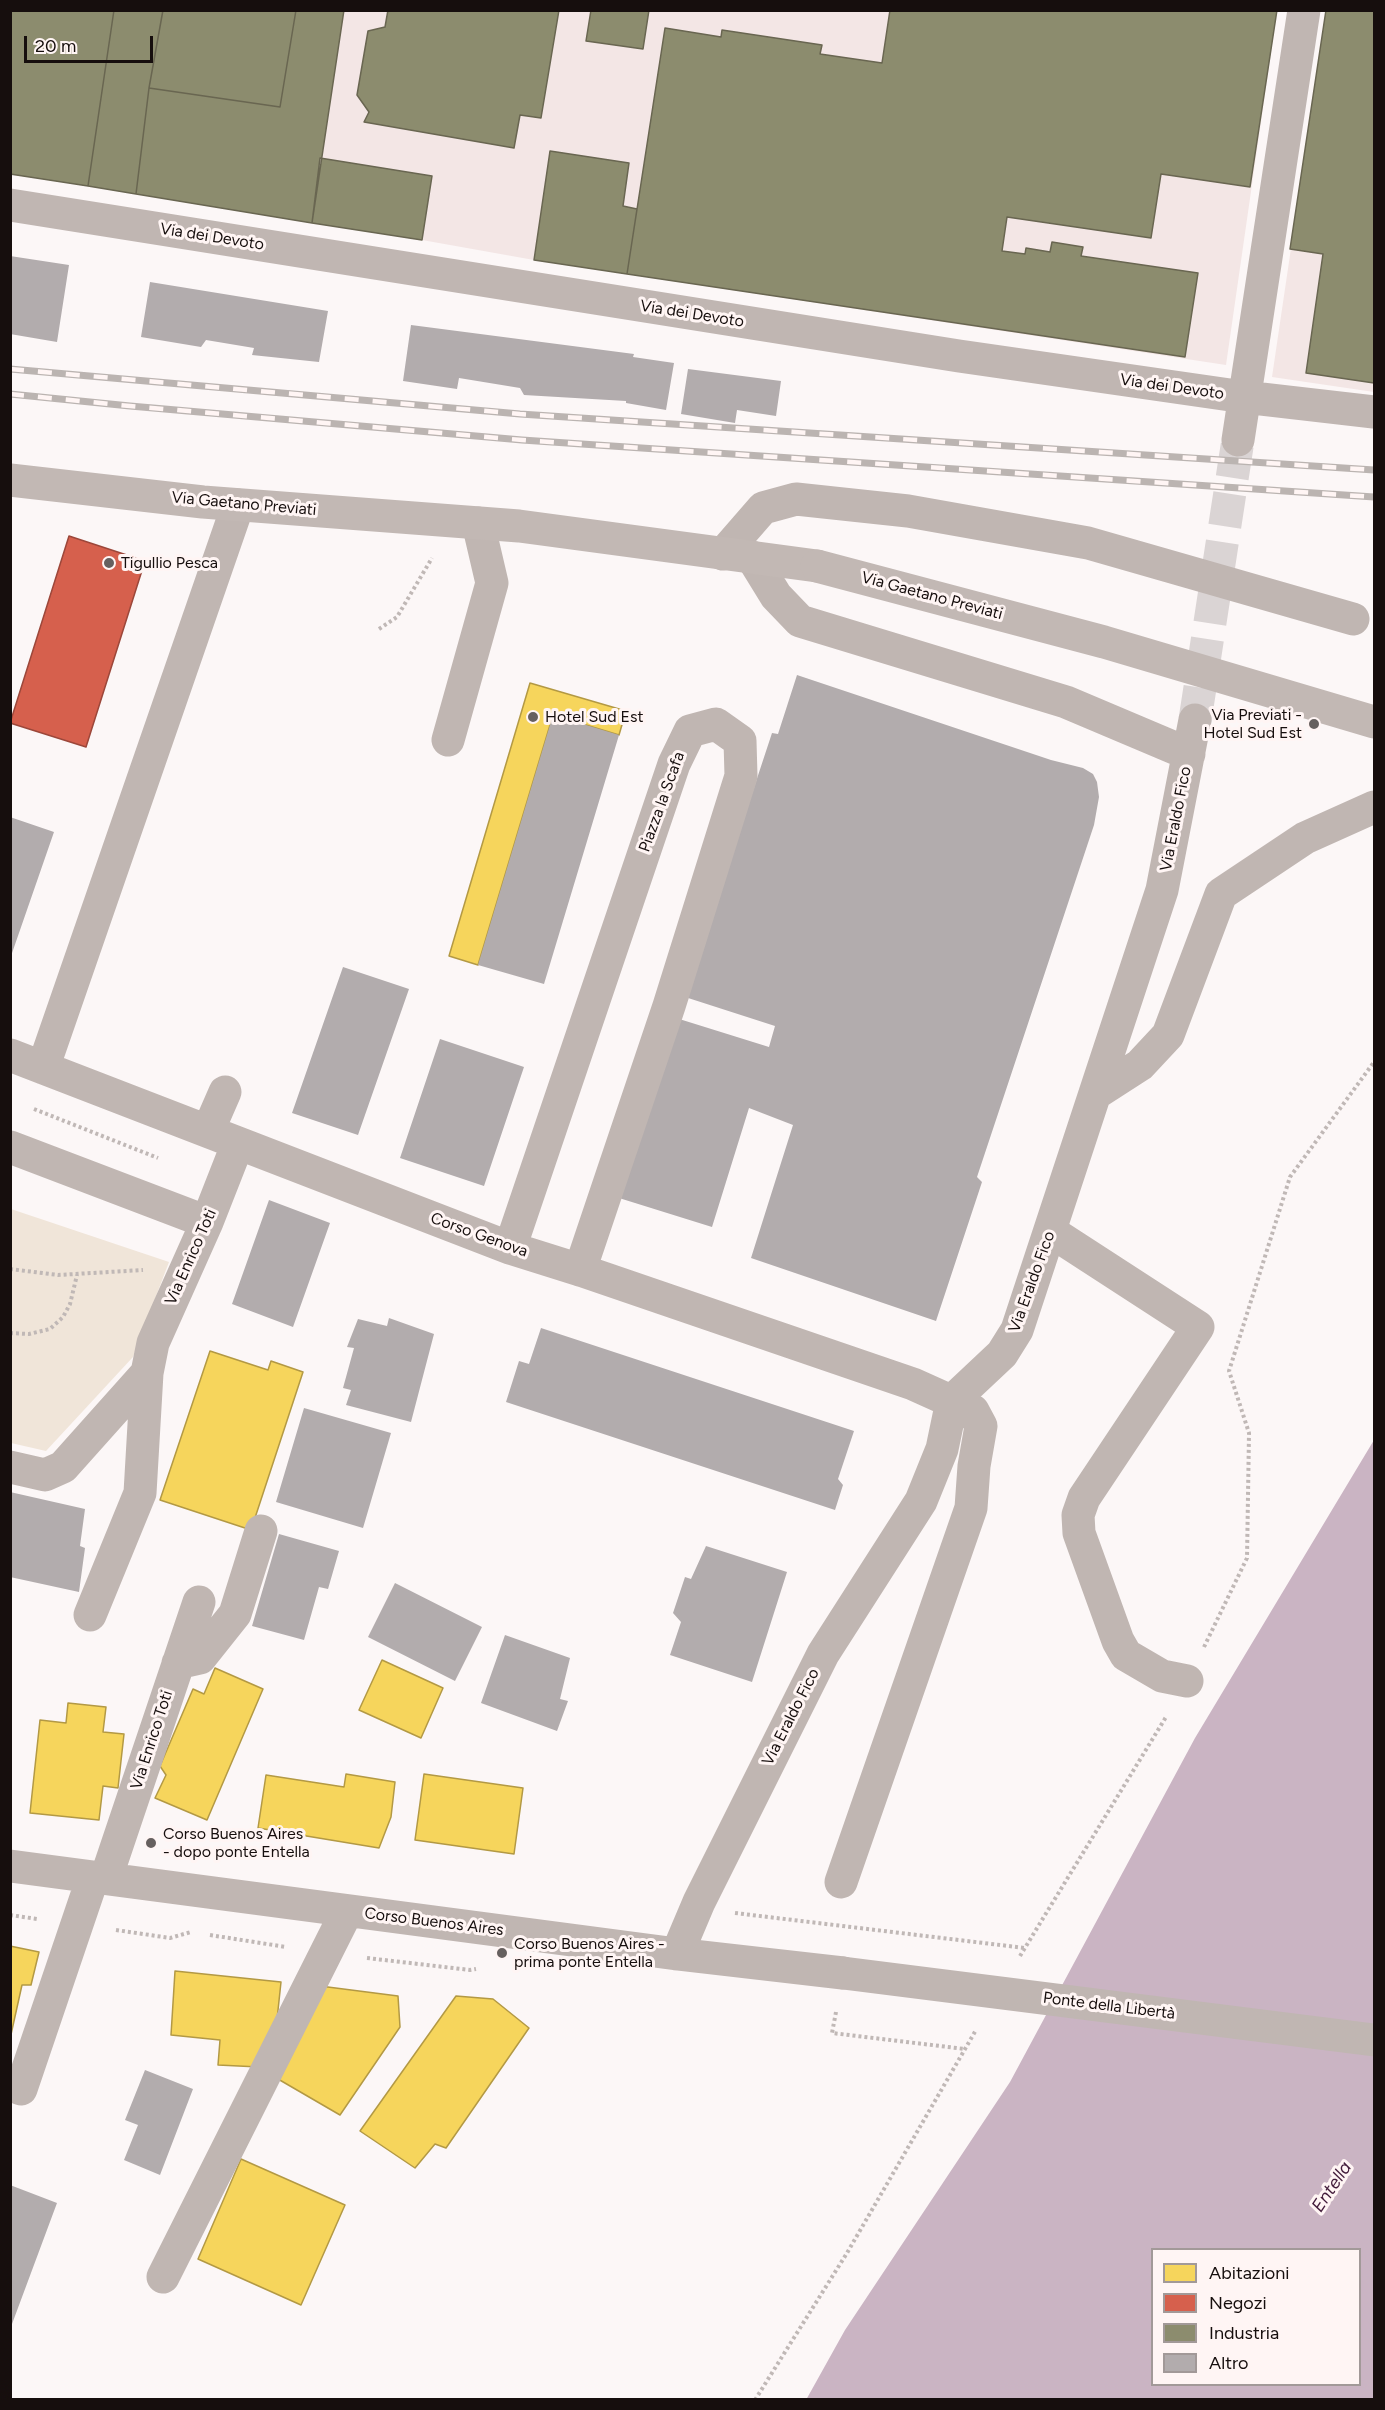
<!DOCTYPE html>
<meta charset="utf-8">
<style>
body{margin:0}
#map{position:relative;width:1385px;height:2410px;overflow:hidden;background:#fcf7f7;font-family:Figtree,sans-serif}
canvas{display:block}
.frame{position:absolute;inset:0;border:12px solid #160e0d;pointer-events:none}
.legend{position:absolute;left:1151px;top:2248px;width:210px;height:138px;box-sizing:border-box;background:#fff5f4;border:2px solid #a29998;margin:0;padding:8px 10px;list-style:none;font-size:18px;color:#160e0d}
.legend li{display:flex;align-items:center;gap:12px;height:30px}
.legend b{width:30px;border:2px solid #a29998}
.scale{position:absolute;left:24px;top:36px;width:129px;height:27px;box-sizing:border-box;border:3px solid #160e0d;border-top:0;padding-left:8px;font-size:18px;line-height:21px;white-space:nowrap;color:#160e0d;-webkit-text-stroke:4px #fff5f4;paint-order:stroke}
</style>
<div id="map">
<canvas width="1385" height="2410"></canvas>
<div class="frame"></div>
<ul class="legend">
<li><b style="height:16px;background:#f6d55c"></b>Abitazioni</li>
<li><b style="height:16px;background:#d6604d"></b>Negozi</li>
<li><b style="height:16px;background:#8c8c6e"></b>Industria</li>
<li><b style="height:16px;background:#b2acad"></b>Altro</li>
</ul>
<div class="scale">20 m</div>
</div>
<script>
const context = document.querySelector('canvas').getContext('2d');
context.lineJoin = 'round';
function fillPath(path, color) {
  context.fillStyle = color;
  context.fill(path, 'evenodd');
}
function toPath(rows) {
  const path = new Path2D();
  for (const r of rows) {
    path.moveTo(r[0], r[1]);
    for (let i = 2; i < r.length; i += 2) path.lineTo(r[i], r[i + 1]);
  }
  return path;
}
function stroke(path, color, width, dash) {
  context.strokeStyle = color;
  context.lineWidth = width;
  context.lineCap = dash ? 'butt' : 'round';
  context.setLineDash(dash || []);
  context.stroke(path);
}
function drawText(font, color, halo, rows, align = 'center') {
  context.font = font + ' Figtree,sans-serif';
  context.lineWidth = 6;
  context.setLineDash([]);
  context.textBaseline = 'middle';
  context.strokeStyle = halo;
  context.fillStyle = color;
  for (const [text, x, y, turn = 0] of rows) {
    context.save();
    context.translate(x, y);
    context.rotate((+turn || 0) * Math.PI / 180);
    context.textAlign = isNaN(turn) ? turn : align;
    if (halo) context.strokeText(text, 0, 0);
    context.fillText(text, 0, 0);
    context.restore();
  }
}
fillPath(toPath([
 [10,11,1277,11,1226,365,534,260,422,240,11,174],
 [1326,11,1374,11,1374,392,1272,377]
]), '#f3e6e5');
fillPath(toPath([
 [11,1209,169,1262,133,1357,46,1451,11,1443]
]), '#f0e5d9');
fillPath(toPath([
 [1374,1440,1374,2399,806,2400,845,2330,1010,2082,1195,1738],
 [1152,2250,1360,2250,1360,2384,1152,2384]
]), '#cab4c3');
const homes = toPath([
 [530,683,626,711,619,735,553,715,478,965,449,956,530,683],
 [210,1351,268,1370,271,1361,303,1372,251,1530,160,1500,210,1351],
 [382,1660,443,1688,421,1738,359,1710,382,1660],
 [215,1668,263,1689,207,1820,155,1798,166,1775,160,1766,193,1689,204,1694,215,1668],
 [68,1703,106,1707,103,1732,124,1734,118,1788,103,1786,99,1820,30,1813,40,1720,66,1723,68,1703],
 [346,1774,395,1782,391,1817,379,1848,258,1828,266,1775,344,1787,346,1774],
 [424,1774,523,1788,514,1854,415,1840,424,1774],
 [10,1946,39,1952,31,1985,22,1985,10,2039,10,1946],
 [175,1971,281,1982,276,2029,259,2067,218,2065,220,2040,171,2035,175,1971],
 [320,1986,398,1996,400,2027,340,2115,278,2079,320,1986],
 [456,1996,493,1999,529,2028,446,2148,435,2144,415,2168,360,2131,456,1996],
 [241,2159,345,2205,301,2305,198,2259,241,2159]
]);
fillPath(homes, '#f6d55c');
stroke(homes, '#b39944', 1.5);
const shops = toPath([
 [69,536,145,561,86,747,10,723,69,536]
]);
fillPath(shops, '#d6604d');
stroke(shops, '#9c473a', 1.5);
const industry = toPath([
 [10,10,114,10,88,186,10,174,10,10],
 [114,10,163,10,149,88,136,194,88,186,114,10],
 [163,10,296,10,280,107,149,88,163,10],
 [296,10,344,10,312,223,136,194,149,88,280,107,296,10],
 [388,10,559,10,541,118,520,115,514,148,364,122,369,112,357,95,368,31,385,27,388,10],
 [591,10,649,10,643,49,586,41,591,10],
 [890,10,1277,10,1250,187,1161,174,1151,238,1007,217,1002,251,1025,254,1026,248,1050,252,1052,242,1083,247,1081,256,1198,273,1185,357,627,274,665,28,721,37,722,30,822,45,820,54,882,63,890,10],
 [1326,10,1374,10,1374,383,1306,373,1323,254,1290,249,1326,10],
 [550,151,629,163,623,206,637,209,627,274,534,260,550,151],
 [320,158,432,176,422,240,312,223,320,158]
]);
fillPath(industry, '#8c8c6e');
stroke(industry, '#696651', 1.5);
fillPath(toPath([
 [10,256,69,265,57,342,10,334],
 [150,282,328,311,319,362,252,355,254,348,206,340,201,347,141,337],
 [411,325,634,354,633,357,674,363,666,410,626,403,626,401,524,395,520,388,459,378,457,389,403,381],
 [688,369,781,381,776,416,737,410,735,423,681,414],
 [797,675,1051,760,1083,768,1093,774,1097,782,1099,797,1094,825,977,1177,982,1182,936,1321,751,1258,793,1125,749,1108,712,1227,619,1198,676,1018,769,1047,775,1026,685,997,772,733,778,734],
 [553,715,619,735,544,984,478,965],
 [10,817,54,832,11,956,10,956],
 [343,967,409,989,358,1135,292,1113],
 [440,1039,524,1067,484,1186,400,1158],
 [269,1200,330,1223,293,1327,232,1304],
 [389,1318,434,1334,411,1422,346,1405,351,1390,343,1388,354,1348,347,1347,358,1319,387,1326],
 [541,1328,854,1431,838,1479,843,1485,835,1510,506,1402,519,1361,529,1364],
 [304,1408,391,1433,363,1528,276,1502],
 [10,1492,85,1509,80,1546,85,1548,79,1592,10,1577],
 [279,1534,339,1551,328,1589,319,1587,304,1640,252,1626],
 [706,1546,787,1572,752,1682,670,1655,681,1622,673,1613,685,1577,691,1579],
 [395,1583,482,1627,455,1681,368,1637],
 [505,1635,570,1658,560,1699,568,1701,557,1731,481,1703],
 [145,2070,193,2089,160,2175,124,2160,138,2125,125,2120],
 [10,2185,57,2203,12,2324,10,2324]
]), '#b2acad');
stroke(toPath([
 [1195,720,1238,440]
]), '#dad4d4', 33, [33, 16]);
stroke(toPath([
 [379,629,397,617,432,558],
 [34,1109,158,1158],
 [10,1269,58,1275,143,1270],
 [10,1333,29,1334,50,1329,63,1317,70,1304,77,1275],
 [1204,1647,1247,1558,1249,1433,1229,1371,1290,1177,1374,1062],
 [735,1913,1025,1948],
 [10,1915,37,1919],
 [116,1930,170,1938,191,1932],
 [210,1935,286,1947],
 [1020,1956,1166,1717],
 [367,1958,470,1970,476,1969],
 [836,2012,832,2033,965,2049],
 [755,2400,847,2253,976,2030]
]), '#c0b8b6', 4, [3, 3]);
stroke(toPath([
 [10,205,959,356,1244,397,1374,412],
 [1238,440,1304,10],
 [723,554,763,508,796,499,908,511,1088,543,1353,619],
 [752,557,776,596,800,621,1066,702,1189,754],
 [448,740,492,583,478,523],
 [10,1055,510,1248,580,1270,913,1384,973,1411,981,1426,974,1466,971,1508,841,1882],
 [43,1068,238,505],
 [1095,1094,1140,1065,1168,1035,1221,894,1305,838,1374,807],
 [208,1131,225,1092],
 [10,1147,207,1222],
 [1050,1231,1198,1327,1084,1498,1078,1515,1079,1533,1118,1641,1126,1655,1162,1676,1187,1681],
 [510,1248,674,764,690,731,716,724,740,741,741,776,669,1006,580,1270],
 [10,1467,45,1475,63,1467,147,1373],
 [90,1615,140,1493,147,1373,153,1343,207,1222,238,1143],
 [178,1663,200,1658,235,1614,261,1531],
 [10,1866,677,1954,843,1973],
 [106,1878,199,1602],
 [677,1954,699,1902,823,1654,921,1501,942,1449,952,1401,1002,1354,1017,1330,1162,890,1195,720],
 [21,2089,93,1877],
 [163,2277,347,1911]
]), '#c0b6b2', 33);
stroke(toPath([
 [10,480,203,502,519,526,817,566]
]), '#c2b8b4', 33);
const rail = toPath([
 [10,369,520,414,1374,470],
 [10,394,130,406,522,440,1374,497]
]);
stroke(rail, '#bbb4b1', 7);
stroke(rail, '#fff5f4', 4.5, [14]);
stroke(toPath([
 [843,1973,1374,2040]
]), '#c0b6b2', 33);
stroke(toPath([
 [817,566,1104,642,1374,722]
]), '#c2b8b4', 33);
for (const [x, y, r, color] of [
 [109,563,6,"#66605f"],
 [533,717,6,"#66605f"],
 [1314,724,6,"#66605f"],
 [151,1843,6,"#66605f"],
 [502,1953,6,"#66605f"]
]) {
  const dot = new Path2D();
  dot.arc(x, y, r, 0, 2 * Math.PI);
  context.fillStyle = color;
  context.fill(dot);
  stroke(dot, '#fff5f4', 2);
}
drawText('16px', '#160e0d', '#fff5f4', [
 ["Via dei Devoto",212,237,9],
 ["Via dei Devoto",692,314,9],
 ["Via dei Devoto",1172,387,8],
 ["Via Gaetano Previati",244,504,5],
 ["Via Gaetano Previati",932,596,15],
 ["Piazza la Scafa",662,802,-70],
 ["Via Eraldo Fico",1176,819,-79],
 ["Corso Genova",479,1235,20],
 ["Via Enrico Toti",191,1257,-66],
 ["Via Eraldo Fico",1032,1282,-70],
 ["Via Eraldo Fico",791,1717,-63],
 ["Via Enrico Toti",152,1740,-72],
 ["Corso Buenos Aires",434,1922,7],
 ["Ponte della Libertà",1109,2006,7]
]);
drawText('16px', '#160e0d', '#fff5f4', [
 ["Tigullio Pesca",121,563],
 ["Via Previati -",1302,715,"right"],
 ["Hotel Sud Est",1302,733,"right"],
 ["Hotel Sud Est",545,717],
 ["Corso Buenos Aires",163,1834],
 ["- dopo ponte Entella",163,1852],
 ["Corso Buenos Aires -",514,1944],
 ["prima ponte Entella",514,1962]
], 'left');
drawText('italic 18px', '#421b3a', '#fff5f4', [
 ["Entella",1332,2187,-56]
]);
</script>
